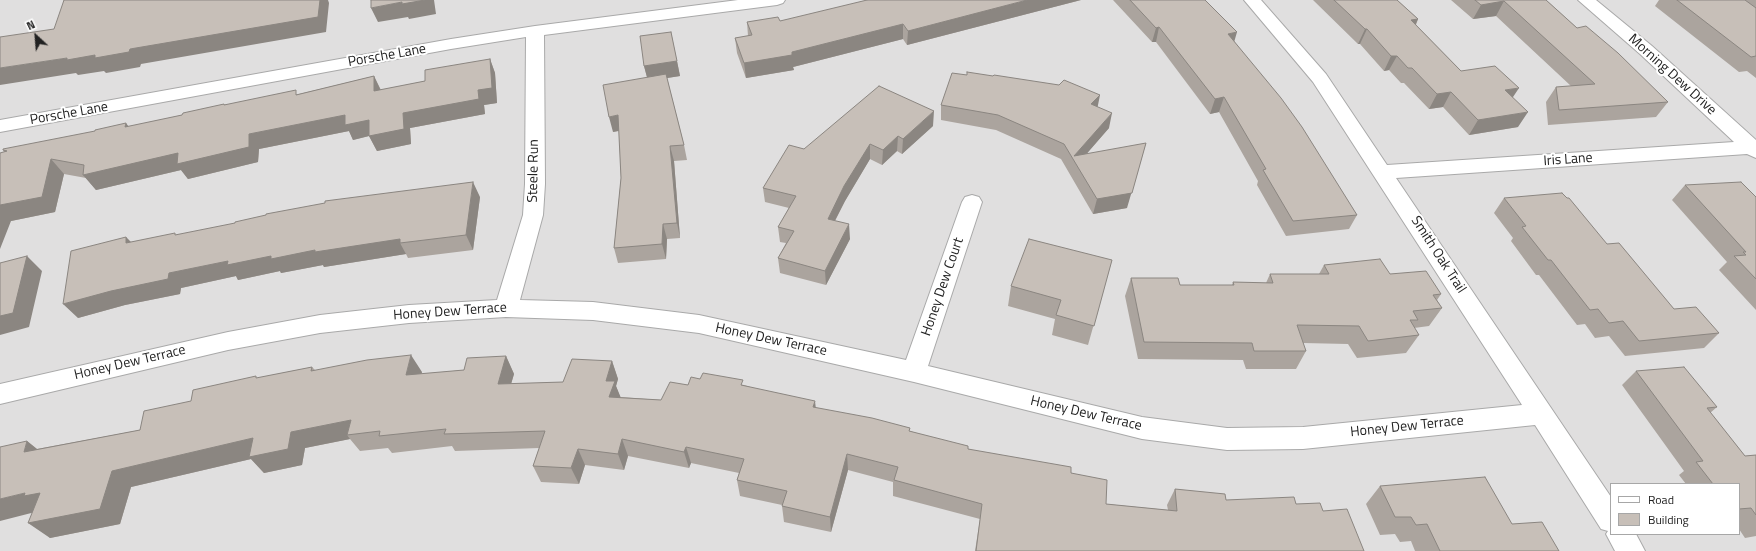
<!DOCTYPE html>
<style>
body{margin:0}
#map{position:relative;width:1756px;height:551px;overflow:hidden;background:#f2efe9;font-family:"Titillium Web",sans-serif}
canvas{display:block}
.legend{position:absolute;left:1610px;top:483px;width:130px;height:52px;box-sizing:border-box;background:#fff;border:1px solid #a7a7a7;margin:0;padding:5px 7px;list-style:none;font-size:12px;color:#222}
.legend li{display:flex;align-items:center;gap:8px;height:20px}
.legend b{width:20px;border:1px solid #a7a7a7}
.north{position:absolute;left:16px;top:16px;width:40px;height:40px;-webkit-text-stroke:3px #fff;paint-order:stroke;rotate:334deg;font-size:11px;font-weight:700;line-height:16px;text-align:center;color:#222}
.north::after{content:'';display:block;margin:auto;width:14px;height:18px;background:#222;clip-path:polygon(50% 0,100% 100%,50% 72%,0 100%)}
</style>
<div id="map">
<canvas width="1756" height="551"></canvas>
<ul class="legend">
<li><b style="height:5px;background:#fff"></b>Road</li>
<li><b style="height:11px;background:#c7bfb8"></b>Building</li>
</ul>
<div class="north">N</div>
</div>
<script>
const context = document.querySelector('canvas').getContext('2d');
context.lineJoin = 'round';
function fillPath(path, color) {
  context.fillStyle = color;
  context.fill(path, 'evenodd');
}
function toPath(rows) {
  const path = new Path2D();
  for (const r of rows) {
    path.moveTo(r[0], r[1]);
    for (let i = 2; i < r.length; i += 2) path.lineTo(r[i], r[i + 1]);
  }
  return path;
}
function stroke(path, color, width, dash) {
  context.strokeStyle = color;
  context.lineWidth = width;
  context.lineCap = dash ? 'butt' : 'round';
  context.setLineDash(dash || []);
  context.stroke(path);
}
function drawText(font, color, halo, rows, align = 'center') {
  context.font = font + ' "Titillium Web",sans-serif';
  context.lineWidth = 4;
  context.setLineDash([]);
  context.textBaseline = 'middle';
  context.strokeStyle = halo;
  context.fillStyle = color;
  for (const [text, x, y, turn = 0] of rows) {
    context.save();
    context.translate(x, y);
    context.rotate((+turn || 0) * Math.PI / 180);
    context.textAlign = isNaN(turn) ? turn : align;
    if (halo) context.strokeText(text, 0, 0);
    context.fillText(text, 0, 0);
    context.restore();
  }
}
fillPath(toPath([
 [0,0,1756,0,1756,551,0,551],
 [1611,484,1739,484,1739,534,1611,534]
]), '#e0dfdf');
const street = toPath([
 [738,0,785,0,783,3,777,5,544,35,545,184,543,215,520,300,593,302,699,315,906,360,962,202,965,197,972,195,979,197,982,202,928,366,1142,417,1227,428,1303,427,1522,405,1313,82,1244,0,1261,0,1326,74,1387,165,1734,142,1640,54,1578,0,1596,0,1652,46,1756,140,1756,158,1747,154,1396,178,1611,497,1611,534,1636,534,1645,551,1615,551,1606,534,1608,531,1601,529,1535,425,1303,449,1227,450,1142,439,914,382,699,333,593,320,506,317,409,323,320,333,228,350,0,404,0,384,228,332,320,315,409,305,497,300,523,215,525,184,526,37,451,49,0,132,0,120,451,39,535,26,738,0]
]);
stroke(street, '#a9a9a9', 2);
fillPath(street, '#fff');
fillPath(toPath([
 [1081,0,907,45,903,39,793,67,794,70,746,78,737,53,735,38,748,36,747,22,780,21],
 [1113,0,1205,0,1357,215,1349,229,1286,236,1257,185,1258,181,1219,112,1210,114,1156,42,1152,42],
 [1313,0,1397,0,1418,19,1416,25,1461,71,1513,97,1518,127,1469,135,1443,107,1429,109,1404,83,1401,83,1389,70,1384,71,1360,44,1358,44],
 [1451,0,1546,0,1577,28,1668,102,1656,117,1548,125,1546,102,1556,87,1571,86,1496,16,1473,19],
 [1659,0,1756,0,1756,78,1747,71,1739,72,1655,6],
 [671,32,680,76,667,78,684,145,687,160,674,161,680,238,667,239,666,259,618,263,614,248,621,178,619,131,613,132,647,77,644,66],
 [490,59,495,73,497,103,484,105,485,114,410,128,411,144,377,151,369,136,353,140,349,131,259,149,258,162,188,179,181,170,96,190,86,178,64,174,55,212,11,221,4,152,3,150,128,127,182,115,224,105,299,94,374,76,381,90,425,81],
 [967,75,1097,107,1109,128,1086,154,1127,208,1093,214,1061,159,996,130,941,120,941,105],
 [933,126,902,154,897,151,882,165,870,159,845,201,835,221,850,239,826,285,780,273,778,258,786,243,780,242,778,227,789,208,765,202,763,188,804,149],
 [1685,185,1756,197,1756,310,1719,270,1727,262,1672,200],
 [480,197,473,250,408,258,406,254,324,267,323,265,281,273,280,271,238,280,236,276,181,288,180,294,125,305,78,318,126,237,131,242,176,235],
 [1504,198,1607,244,1674,309,1719,333,1704,348,1625,356,1609,336,1595,338,1585,324,1577,325,1539,275,1536,275,1511,241,1513,238,1494,213],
 [1112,260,1088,345,1052,335,1055,319,1008,306,1011,286],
 [1324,265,1390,274,1441,294,1437,300,1442,308,1429,326,1414,328,1419,335,1406,353,1357,358,1348,344,1303,343,1306,351,1296,369,1246,369,1243,360,1138,359,1125,296,1131,278,1180,285,1232,285,1233,282,1266,283,1270,274,1319,274],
 [506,356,514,374,511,384,563,382,612,361,618,379,616,386,620,397,661,400,700,379,744,385,816,408,910,431,968,449,1071,473,1106,504,1168,510,1167,505,1175,489,1226,500,1296,504,1323,511,1364,551,975,551,980,519,893,496,893,482,848,470,831,532,784,522,782,506,782,505,740,496,737,480,739,473,691,463,689,468,628,456,624,470,585,465,579,484,541,482,533,466,539,448,455,451,452,446,392,453,388,448,360,451,350,439,305,448,302,465,264,473,251,459,131,487,120,524,50,538,32,512,27,441,37,449,140,430,191,401,258,378,312,367,315,370,422,372,421,374,464,370],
 [1636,371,1717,407,1710,413,1745,456,1756,455,1756,536,1745,538,1739,529,1739,484,1686,484,1679,475,1684,471,1622,385],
 [1380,486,1512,524,1559,551,1415,551,1411,541,1400,542,1395,534,1380,535,1366,504]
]), '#aba49e');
fillPath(toPath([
 [319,0,328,0,329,3,326,32,141,64,140,67,106,73,104,71,78,75,76,73,0,85,0,68,67,58,95,55,130,49],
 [425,0,434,0,436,14,409,19,408,17,378,22,371,8,402,2],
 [1027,0,1081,0,907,45,908,31],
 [1504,1,1496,16,1473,19,1481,5],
 [1418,19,1411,34,1411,20],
 [903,24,903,39,793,67,794,70,746,78,744,63,792,52],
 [1159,27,1156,42,1152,42,1156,28],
 [1365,29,1367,29,1360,44,1358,44],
 [1237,32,1233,46,1228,34],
 [1391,56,1397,56,1389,70,1384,71],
 [490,59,495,73,497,103,484,105,485,114,410,128,411,144,377,151,369,136,353,140,349,131,259,149,258,162,188,179,181,170,96,190,83,175,249,134,345,115,403,113,478,90],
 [677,61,680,76,648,81,644,66],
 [374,76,381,91,374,91],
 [1519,88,1509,103,1505,90],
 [1451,92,1443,107,1429,109,1437,94],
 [1100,95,1097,110,1091,104],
 [1224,97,1219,112,1210,114,1215,99],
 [934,111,933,126,902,154,903,139],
 [1528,112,1518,127,1469,135,1478,120],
 [1112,113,1109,128,1077,165,1074,156],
 [618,115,622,130,613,132,609,117],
 [126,123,137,138,125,127],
 [898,136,897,151,882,165,883,150],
 [1146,143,1127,208,1093,214,1097,199],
 [870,144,870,159,845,201,828,234,828,219,844,186],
 [670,146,674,161,680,238,677,223],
 [51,159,64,174,55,212,11,221,0,249,0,205],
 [473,182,480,197,473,250,466,235],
 [663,224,667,239,666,259,662,244],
 [849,224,850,239,826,285,825,271],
 [126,237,139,251,126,243],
 [400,239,400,243,406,254,324,267,323,265,281,273,280,271,238,280,236,276,181,288,180,294,125,305,78,318,63,304,169,273,228,261,271,256],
 [27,256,42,271,29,327,0,335,0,316],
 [411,355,422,372,417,392,406,375],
 [506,356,514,374,506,401,498,384],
 [612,361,618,379,616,386,621,398,609,397,606,381],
 [815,401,817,418,813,407],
 [351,420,347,435,350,439,305,448,302,465,264,473,251,459,131,487,120,524,50,538,28,523,112,471,253,438,291,432],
 [622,439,628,456,624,470,618,454],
 [27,441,48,458,24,452],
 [686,447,691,463,689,468,684,452],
 [578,449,585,465,579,484,571,468],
 [847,454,848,470,831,532,830,517],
 [25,493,40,493,43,510,0,521,0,499]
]), '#8b8681');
const building = toPath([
 [64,0,320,0,318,17,130,49,129,52,95,58,95,55,67,60,67,58,0,68,0,37,54,29,64,0],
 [371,0,425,0,402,4,402,2,371,8,371,0],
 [867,0,1027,0,908,31,903,24,792,52,792,55,744,63,735,38,752,35,747,22,778,17,780,21,867,0],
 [1130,0,1205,0,1237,32,1228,34,1281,98,1302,127,1357,215,1293,221,1263,170,1266,169,1224,97,1215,99,1159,27,1156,28,1130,0],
 [1334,0,1397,0,1418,19,1411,20,1461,71,1495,66,1519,88,1505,90,1528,112,1478,120,1451,92,1437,94,1412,68,1408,68,1397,56,1391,56,1367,29,1365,29,1334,0],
 [1475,0,1546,0,1577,28,1586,26,1618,53,1668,102,1559,110,1556,87,1595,84,1504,1,1481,5,1475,0],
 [1677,0,1745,0,1756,8,1756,56,1751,57,1677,0],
 [671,32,677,61,644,66,640,36,671,32],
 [490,59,492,88,478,90,479,99,403,113,404,129,369,136,369,120,345,125,345,115,249,134,249,147,177,164,178,153,83,175,84,165,51,159,42,197,0,205,0,153,7,151,3,150,3,149,95,131,95,130,126,123,125,127,182,115,183,113,224,104,224,105,296,90,296,95,374,76,374,91,425,81,425,70,490,59],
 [967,72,993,76,994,75,1059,85,1064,80,1100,95,1091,104,1112,113,1074,156,1146,143,1132,193,1097,199,1064,144,998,115,941,105,952,73,967,75,967,72],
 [666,74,684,145,670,146,677,223,663,224,662,244,614,248,621,178,618,115,609,117,603,85,666,74],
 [879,86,934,111,903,139,898,136,883,150,870,144,844,186,828,219,849,224,825,271,778,258,794,231,778,227,796,196,763,188,789,145,804,149,879,86],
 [473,182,466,235,400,243,400,239,315,252,315,250,271,259,271,256,227,265,228,261,169,273,168,279,111,291,63,304,71,251,126,237,126,243,175,233,175,235,235,223,235,222,266,215,266,214,325,203,325,201,473,182],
 [1741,182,1756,197,1756,279,1734,256,1746,255,1743,252,1746,252,1685,185,1741,182],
 [1562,193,1567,198,1569,198,1607,244,1619,243,1674,309,1696,307,1719,333,1639,341,1623,321,1609,323,1598,309,1590,310,1551,260,1548,260,1522,227,1526,226,1504,198,1562,193],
 [1029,239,1112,260,1094,326,1056,315,1061,300,1011,286,1029,239],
 [27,256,13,313,0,316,0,263,27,256],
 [1380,259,1390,274,1426,271,1441,294,1433,295,1442,308,1413,311,1418,320,1410,320,1419,335,1368,341,1359,326,1297,325,1306,351,1254,351,1252,343,1144,342,1131,278,1178,278,1180,285,1234,285,1233,282,1273,283,1270,274,1329,274,1324,265,1380,259],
 [411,355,406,375,464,370,467,358,506,356,498,384,563,382,572,359,612,361,606,381,615,381,609,397,661,400,670,382,688,385,691,377,700,379,703,373,743,380,741,385,815,401,813,407,872,418,910,428,909,431,968,446,968,449,1071,467,1071,473,1107,480,1106,504,1177,511,1175,489,1225,494,1226,500,1294,497,1296,504,1320,503,1323,511,1347,509,1364,551,976,551,982,504,894,480,898,467,847,454,830,517,782,506,787,491,737,480,744,459,686,447,684,452,622,439,618,454,578,449,571,468,533,466,545,431,444,434,446,429,379,436,380,431,347,435,351,420,291,432,288,449,249,457,253,438,112,471,100,509,28,523,40,493,24,496,25,493,0,499,0,447,27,441,24,452,140,430,144,411,191,401,193,390,256,376,256,378,312,367,311,371,367,360,411,355],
 [1684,367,1717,407,1707,408,1745,456,1756,455,1756,515,1751,508,1739,509,1739,484,1713,484,1696,462,1703,461,1636,371,1684,367],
 [1485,477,1512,524,1542,522,1559,551,1440,551,1427,524,1416,525,1411,517,1395,517,1380,486,1485,477]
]);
fillPath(building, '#c7bfb8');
stroke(building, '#8b8681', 1);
drawText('14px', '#222', '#fff', [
 ["Porsche Lane",387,56,-10],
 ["Morning Dew Drive",1672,75,42],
 ["Porsche Lane",69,114,-10],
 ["Iris Lane",1568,160,-4],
 ["Steele Run",534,171,-89],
 ["Smith Oak Trail",1438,255,57],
 ["Honey Dew Court",943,287,-71],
 ["Honey Dew Terrace",450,312,-4],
 ["Honey Dew Terrace",771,340,12],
 ["Honey Dew Terrace",130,363,-13],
 ["Honey Dew Terrace",1086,414,13],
 ["Honey Dew Terrace",1407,427,-6]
]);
</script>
